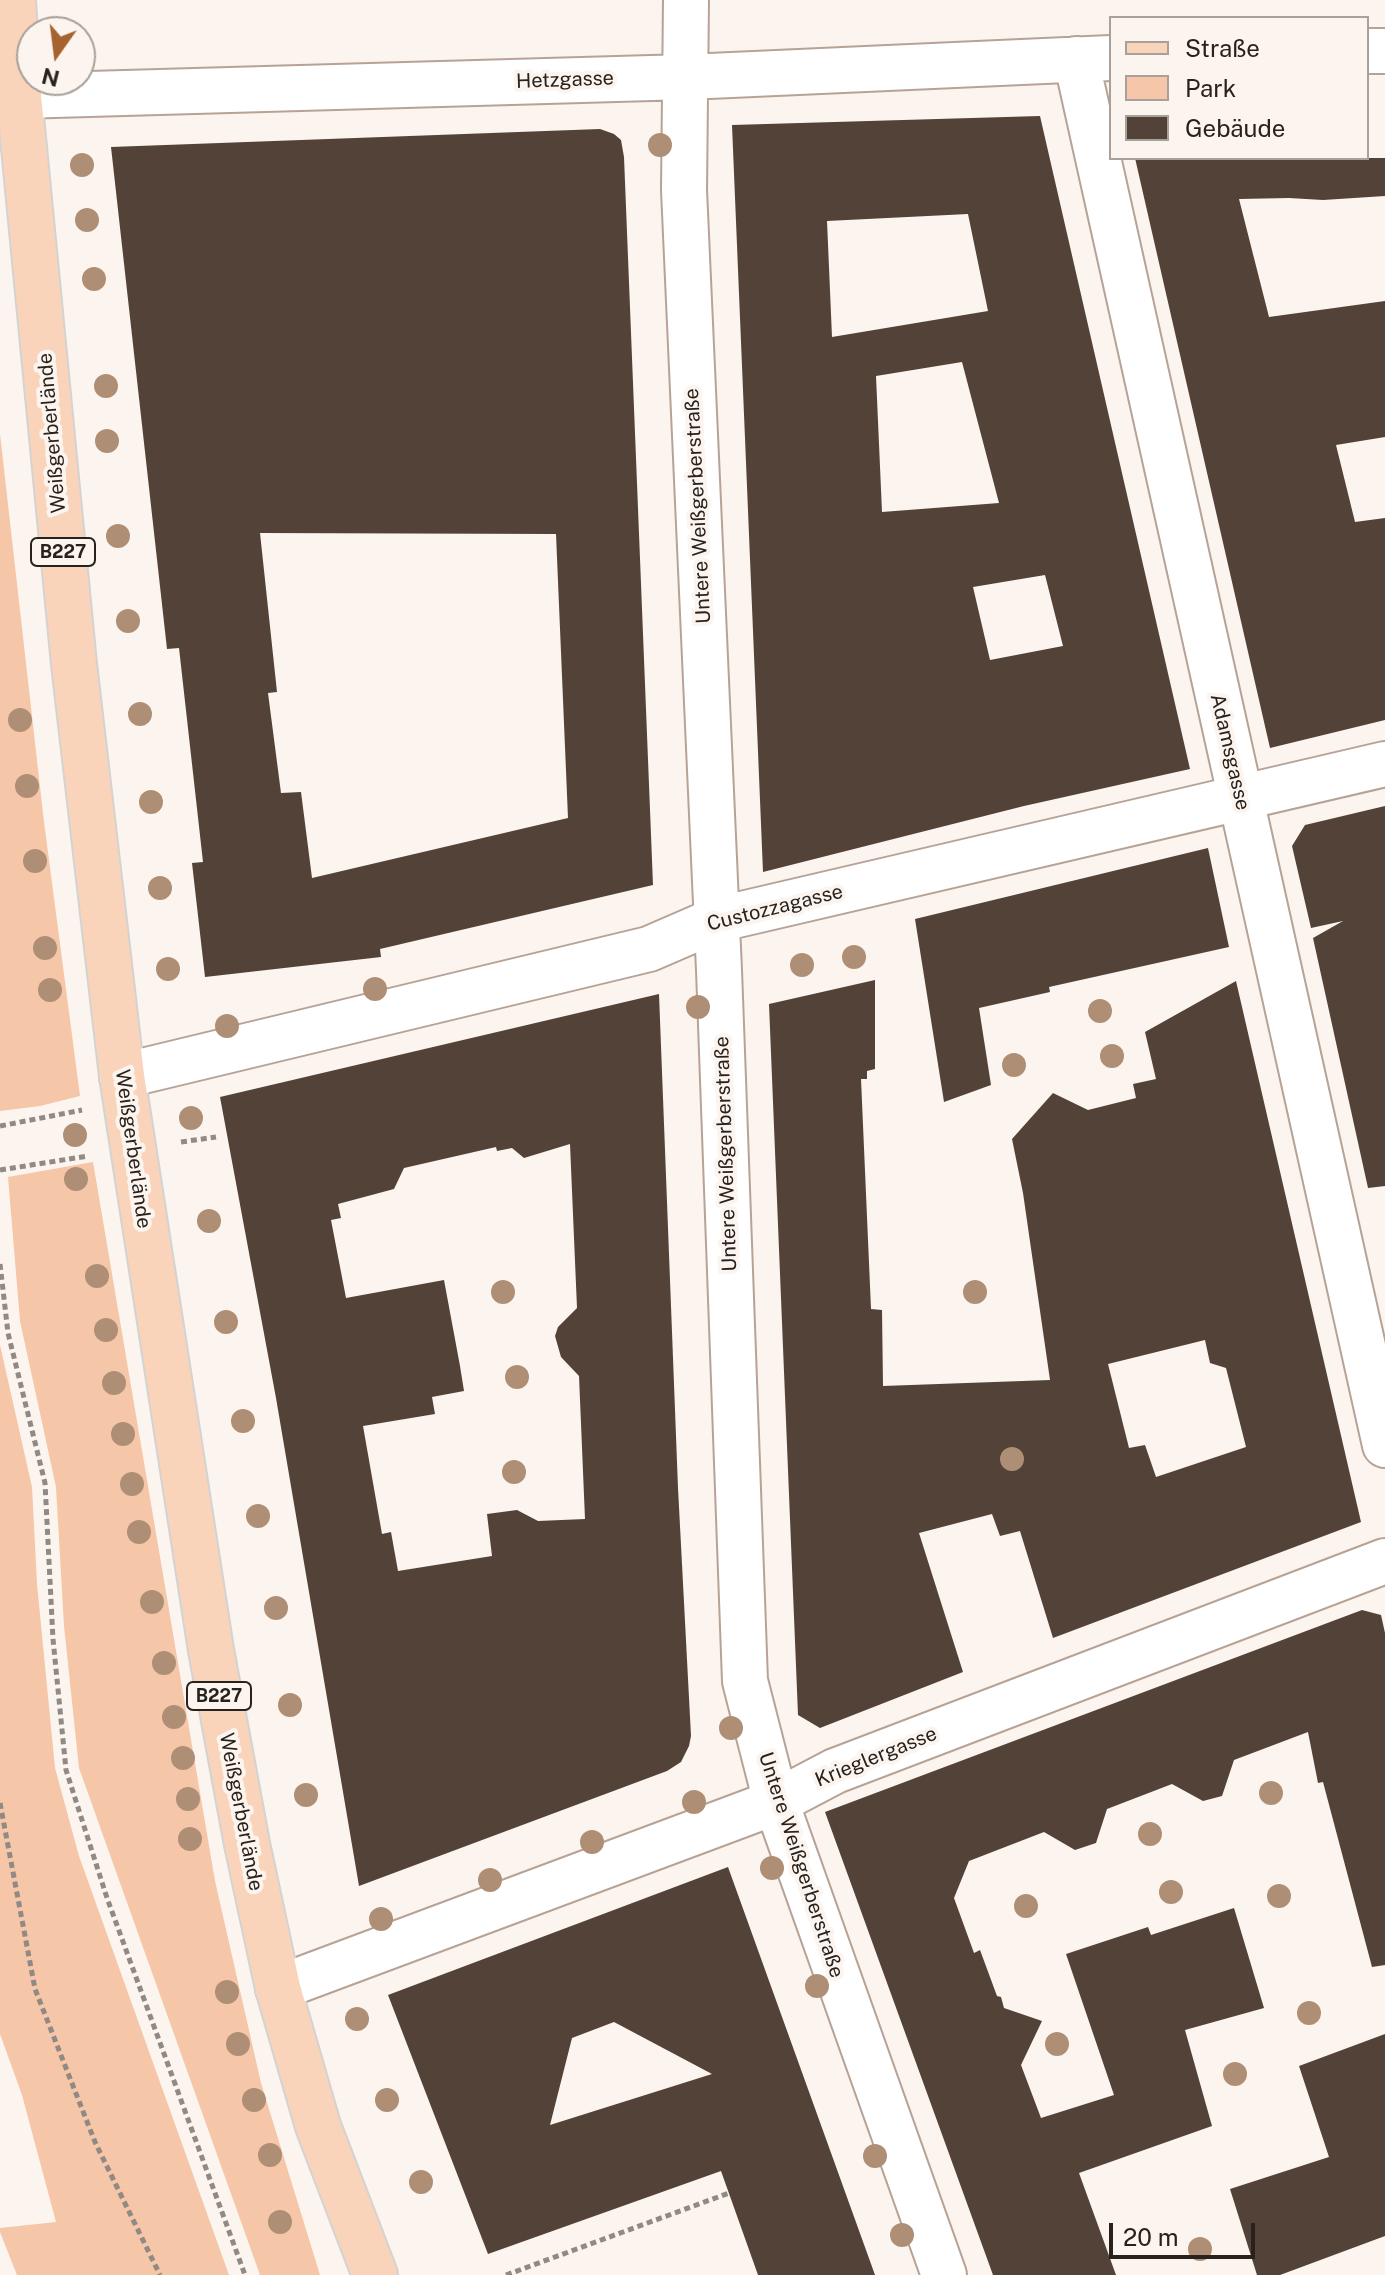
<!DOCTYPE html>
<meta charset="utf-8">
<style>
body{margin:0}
#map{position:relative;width:1385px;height:2275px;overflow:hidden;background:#fcf4ee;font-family:"Public Sans",sans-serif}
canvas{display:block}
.legend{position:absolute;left:1109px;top:16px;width:260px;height:144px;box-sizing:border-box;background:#fcf4ee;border:2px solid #a8a09a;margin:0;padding:10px 14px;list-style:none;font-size:24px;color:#29211c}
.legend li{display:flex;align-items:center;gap:16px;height:40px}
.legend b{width:40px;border:2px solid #a8a09a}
.north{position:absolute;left:16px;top:16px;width:80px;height:80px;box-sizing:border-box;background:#fcf4ee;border:2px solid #a8a09a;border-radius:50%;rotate:194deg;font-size:22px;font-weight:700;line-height:32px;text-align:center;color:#29211c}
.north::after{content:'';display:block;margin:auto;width:28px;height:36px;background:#a56330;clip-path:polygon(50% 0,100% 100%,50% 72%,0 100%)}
.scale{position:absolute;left:1109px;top:2223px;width:146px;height:36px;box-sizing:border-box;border:4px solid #29211c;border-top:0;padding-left:10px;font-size:24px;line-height:28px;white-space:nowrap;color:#29211c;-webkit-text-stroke:6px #fcf4ee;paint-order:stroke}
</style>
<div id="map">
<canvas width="1385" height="2275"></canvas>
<ul class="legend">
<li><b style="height:10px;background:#fad4ba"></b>Straße</li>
<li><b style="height:22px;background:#f5c6a7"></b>Park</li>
<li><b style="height:22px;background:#534237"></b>Gebäude</li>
</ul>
<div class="north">N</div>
<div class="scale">20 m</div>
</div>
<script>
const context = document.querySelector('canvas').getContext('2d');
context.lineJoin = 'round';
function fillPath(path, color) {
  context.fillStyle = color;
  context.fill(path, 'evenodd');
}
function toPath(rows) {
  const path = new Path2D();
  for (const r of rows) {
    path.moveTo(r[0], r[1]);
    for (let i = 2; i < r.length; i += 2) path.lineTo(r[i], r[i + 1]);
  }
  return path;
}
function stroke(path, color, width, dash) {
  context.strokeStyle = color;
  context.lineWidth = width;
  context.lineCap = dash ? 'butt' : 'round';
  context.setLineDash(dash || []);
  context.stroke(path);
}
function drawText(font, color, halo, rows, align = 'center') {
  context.font = font + ' "Public Sans",sans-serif';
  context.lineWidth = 8;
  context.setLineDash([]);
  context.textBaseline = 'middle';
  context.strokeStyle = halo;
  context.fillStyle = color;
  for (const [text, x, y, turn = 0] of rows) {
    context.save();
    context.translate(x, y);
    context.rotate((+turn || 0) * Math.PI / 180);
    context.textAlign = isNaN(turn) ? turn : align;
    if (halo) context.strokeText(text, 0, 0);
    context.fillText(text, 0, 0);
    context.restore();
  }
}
fillPath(toPath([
 [0,434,44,822,80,1096,40,1106,0,1111],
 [93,1162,215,1881,261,2083,320,2275,260,2275,79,1768,64,1626,56,1487,20,1321,8,1177],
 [0,1345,32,1487,37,1584,55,1768,79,1856,229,2275,17,2275,0,2232,0,2228,56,2222,22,2095,0,2034]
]), '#f5c6a7');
fillPath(toPath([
 [1040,116,1190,769,1024,806,763,872,732,125],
 [968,214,988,311,832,337,827,221],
 [962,362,999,503,882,512,876,376],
 [1045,575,1063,646,990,660,973,587],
 [600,129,614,134,621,140,624,157,653,885,380,949,381,957,205,977,192,863,203,862,179,648,167,649,111,147],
 [260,533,556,534,568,818,312,878,301,792,281,793,268,693,277,692],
 [1135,158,1385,158,1385,196,1323,200,1289,198,1239,199,1269,317,1385,301,1385,437,1336,445,1355,522,1385,518,1385,720,1270,748],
 [1385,806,1385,1186,1368,1188,1313,938,1343,921,1311,928,1292,846,1305,825],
 [1208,848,1229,947,1049,987,1050,992,979,1008,991,1085,944,1102,915,919],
 [875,980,875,1069,867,1071,867,1079,861,1079,871,1309,882,1310,883,1386,1050,1380,1023,1193,1012,1139,1053,1093,1088,1110,1136,1098,1133,1084,1156,1079,1145,1032,1236,981,1361,1522,1053,1638,1020,1531,1000,1536,992,1514,919,1533,963,1672,820,1728,798,1715,769,1004],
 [1205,1340,1210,1363,1226,1368,1246,1447,1156,1477,1145,1445,1129,1448,1108,1364],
 [659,994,678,1488,691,1736,689,1746,681,1762,667,1771,359,1886,276,1398,220,1097],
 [570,1144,577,1308,558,1327,555,1336,561,1357,579,1376,585,1519,538,1521,517,1510,487,1514,492,1556,398,1571,391,1532,382,1534,363,1426,435,1414,432,1397,464,1391,460,1366,444,1280,346,1298,331,1220,341,1218,338,1204,394,1189,404,1168,496,1147,497,1151,512,1148,524,1158],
 [1362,1610,1381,1615,1385,1633,1385,1965,1372,1967,1323,1782,1318,1783,1308,1732,1234,1760,1222,1796,1203,1801,1172,1784,1107,1809,1096,1843,1075,1850,1044,1832,969,1861,954,1898,974,1953,980,1950,997,1996,1001,1997,1004,2008,1042,2021,1021,2065,1041,2118,1114,2095,1066,1954,1148,1927,1151,1935,1234,1908,1264,2008,1185,2030,1212,2126,1079,2173,1116,2275,993,2275,825,1812],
 [728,1867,875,2275,758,2275,721,2171,488,2254,388,1995],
 [614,2022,712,2074,550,2125,572,2038],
 [1385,2034,1385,2236,1280,2275,1257,2275,1230,2189,1329,2157,1299,2066]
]), '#534237');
const minor = toPath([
 [686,0,684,190,719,970,745,1681,776,1802,944,2275],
 [1367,51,1385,51],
 [1076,59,1385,1445],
 [19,96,687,77,1111,58],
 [122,1076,649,949,716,920,1385,764],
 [278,1988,776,1802,835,1771,1385,1561]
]);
const major = toPath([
 [13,0,19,96,74,664,122,1076,211,1650,247,1844,278,1988,318,2126,375,2275]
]);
stroke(minor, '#b7a396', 48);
stroke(major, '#d4d3d2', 48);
stroke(toPath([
 [0,1126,82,1110],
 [181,1142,216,1137],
 [0,1170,88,1156],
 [0,1264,8,1333,45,1483,53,1639,66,1770,107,1898,245,2275],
 [0,1803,35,1989,95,2142,160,2275],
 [506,2275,729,2193]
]), '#918983', 5, [6, 4]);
stroke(minor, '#fff', 44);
stroke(major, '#fad4ba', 44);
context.fillStyle = '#ae8f76';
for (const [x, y] of [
 [660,145],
 [82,165],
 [87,220],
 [94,279],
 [106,386],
 [107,441],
 [118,536],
 [128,621],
 [140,714],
 [20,720],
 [27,786],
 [151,802],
 [35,861],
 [160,888],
 [45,948],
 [854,957],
 [802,965],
 [168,969],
 [375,989],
 [50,990],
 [698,1007],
 [1100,1011],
 [227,1026],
 [1112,1056],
 [1014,1065],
 [191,1118],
 [75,1135],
 [76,1179],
 [209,1221],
 [97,1276],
 [503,1292],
 [975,1292],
 [226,1322],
 [106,1330],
 [517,1377],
 [114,1383],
 [243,1421],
 [123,1434],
 [1012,1459],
 [514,1472],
 [132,1484],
 [258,1516],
 [139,1532],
 [152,1602],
 [276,1608],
 [164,1663],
 [290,1705],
 [174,1717],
 [731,1728],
 [183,1758],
 [1271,1793],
 [306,1795],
 [188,1799],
 [694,1802],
 [1150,1834],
 [190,1839],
 [592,1842],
 [772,1868],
 [490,1880],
 [1171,1892],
 [1279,1896],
 [1026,1906],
 [381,1919],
 [817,1986],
 [227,1992],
 [1309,2013],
 [357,2019],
 [238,2044],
 [1057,2044],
 [1235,2074],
 [254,2100],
 [387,2100],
 [270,2155],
 [875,2156],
 [421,2182],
 [280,2222],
 [902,2235],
 [1200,2249]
]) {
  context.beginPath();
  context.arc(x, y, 12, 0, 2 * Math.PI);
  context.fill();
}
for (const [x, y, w] of [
 [63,552,64],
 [219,1696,64]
]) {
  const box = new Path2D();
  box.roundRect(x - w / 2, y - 14, w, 28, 6);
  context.fillStyle = '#fcf4ee';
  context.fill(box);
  stroke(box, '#29211c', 2);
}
drawText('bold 18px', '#29211c', null, [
 ["B227",63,552],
 ["B227",219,1696]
]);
drawText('20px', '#29211c', '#fcf4ee', [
 ["Hetzgasse",565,80,-2],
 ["Weißgerberlände",52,433,-95],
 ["Untere Weißgerberstraße",698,506,-93],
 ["Adamsgasse",1230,752,77],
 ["Custozzagasse",775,908,-14],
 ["Weißgerberlände",133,1149,82],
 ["Untere Weißgerberstraße",726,1154,-92],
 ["Krieglergasse",876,1757,-22],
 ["Weißgerberlände",241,1812,79],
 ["Untere Weißgerberstraße",801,1865,72]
]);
</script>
